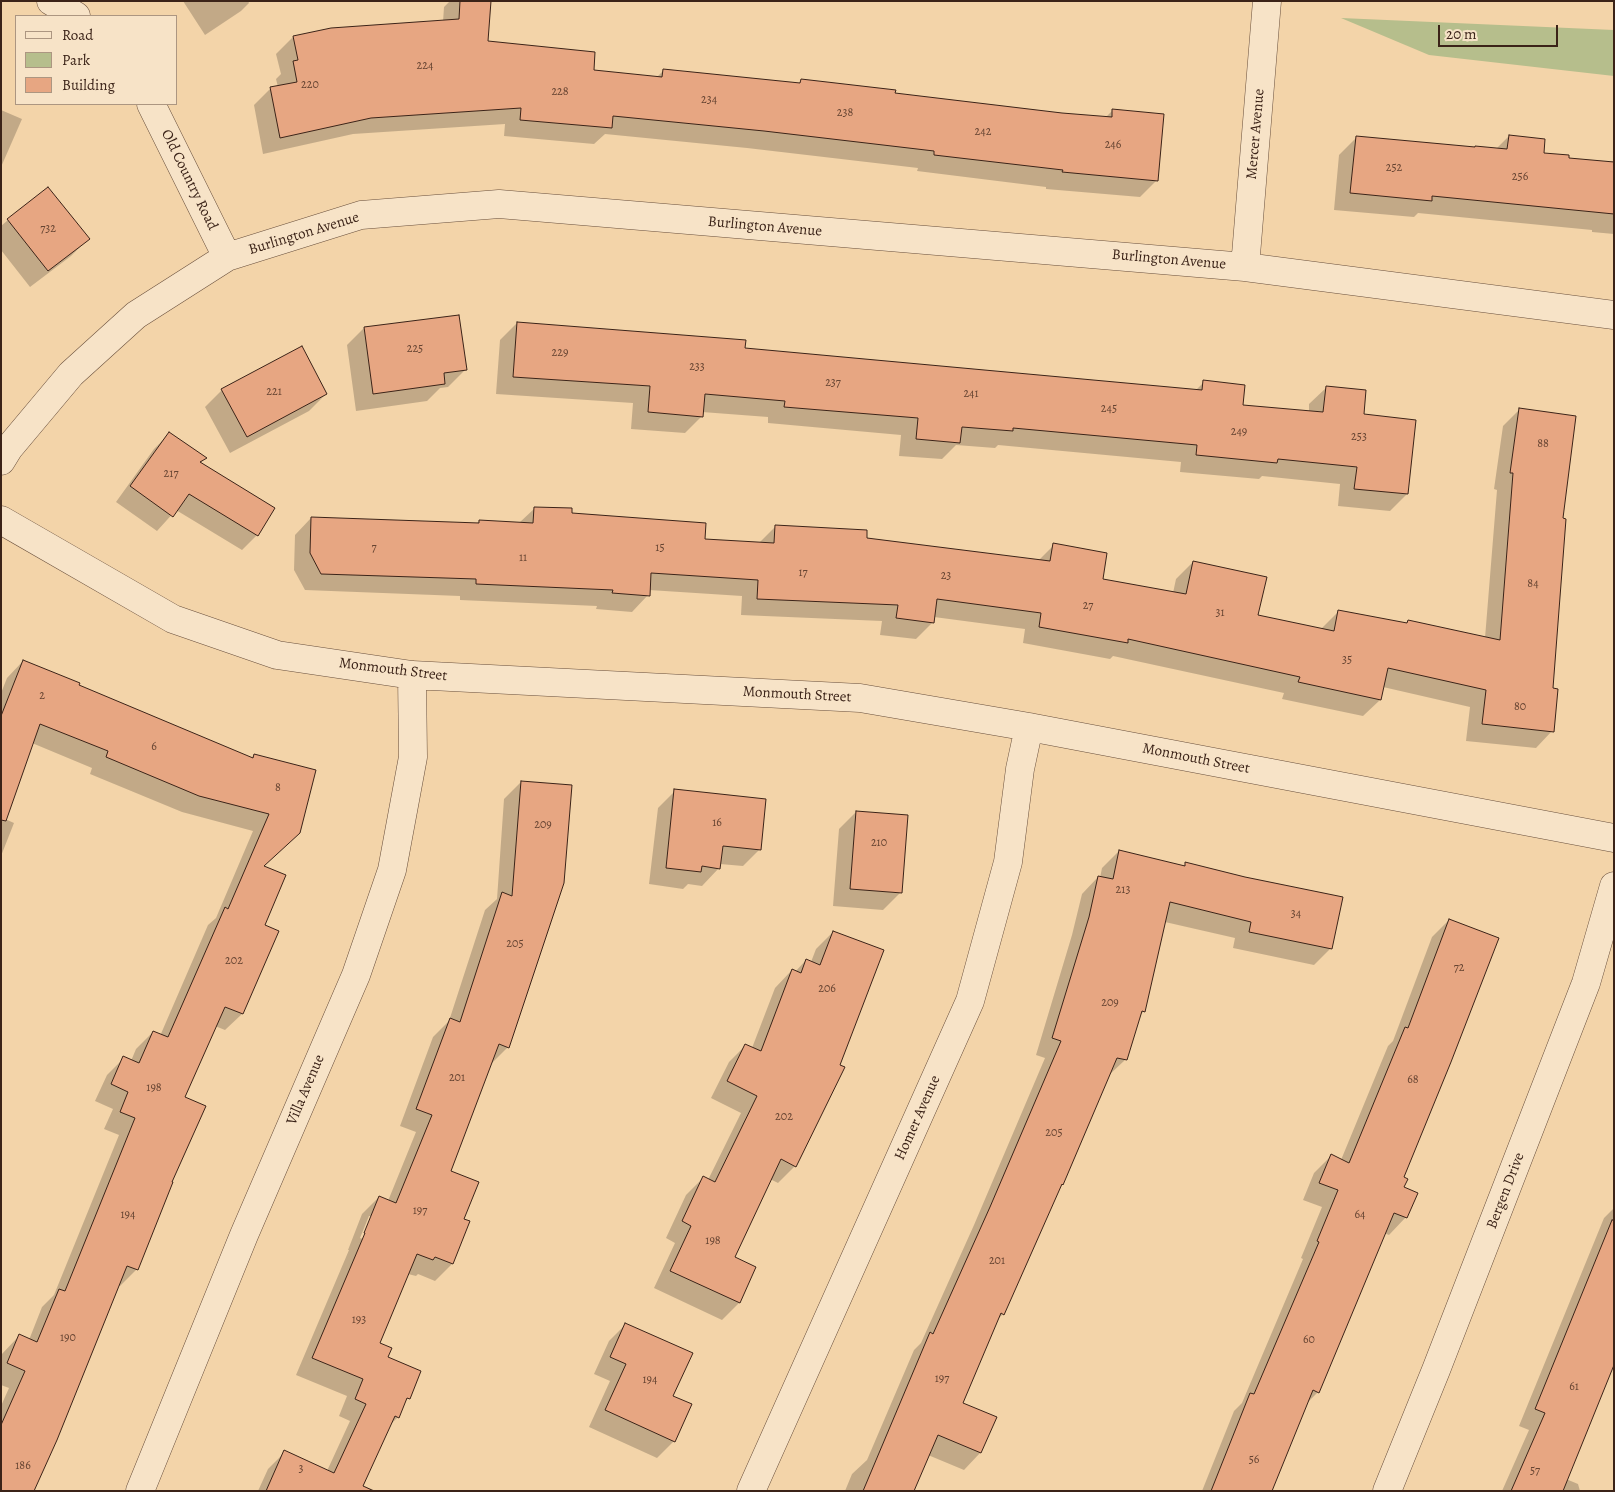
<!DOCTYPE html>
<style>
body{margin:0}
#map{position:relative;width:1615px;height:1492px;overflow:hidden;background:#f3d4a9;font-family:Alegreya,serif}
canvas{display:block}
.frame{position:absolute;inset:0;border:2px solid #3b2318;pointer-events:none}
.legend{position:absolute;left:15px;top:15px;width:162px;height:90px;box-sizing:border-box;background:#f7e3c7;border:1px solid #ac9681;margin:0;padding:6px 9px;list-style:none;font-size:15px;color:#3b2318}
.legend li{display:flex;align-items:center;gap:10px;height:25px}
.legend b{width:25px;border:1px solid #ac9681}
.scale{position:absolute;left:1438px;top:25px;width:120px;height:22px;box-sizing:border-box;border:2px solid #3b2318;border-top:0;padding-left:6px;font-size:15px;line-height:18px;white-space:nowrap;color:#3b2318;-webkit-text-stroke:4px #f7e3c7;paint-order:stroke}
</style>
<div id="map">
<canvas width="1615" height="1492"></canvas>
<div class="frame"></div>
<ul class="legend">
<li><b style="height:6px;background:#f7e3c7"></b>Road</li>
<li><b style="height:14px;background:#b6be8c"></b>Park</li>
<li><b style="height:14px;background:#e7a682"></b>Building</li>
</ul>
<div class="scale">20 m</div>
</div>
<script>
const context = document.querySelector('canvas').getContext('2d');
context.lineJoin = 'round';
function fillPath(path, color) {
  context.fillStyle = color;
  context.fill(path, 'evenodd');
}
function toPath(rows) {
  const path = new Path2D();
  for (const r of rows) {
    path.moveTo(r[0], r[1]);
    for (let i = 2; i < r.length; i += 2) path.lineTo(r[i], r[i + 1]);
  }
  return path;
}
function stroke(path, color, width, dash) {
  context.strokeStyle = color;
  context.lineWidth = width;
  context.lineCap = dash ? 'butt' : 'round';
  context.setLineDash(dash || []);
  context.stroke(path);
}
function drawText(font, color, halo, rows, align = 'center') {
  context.font = font + ' Alegreya,serif';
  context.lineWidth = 5;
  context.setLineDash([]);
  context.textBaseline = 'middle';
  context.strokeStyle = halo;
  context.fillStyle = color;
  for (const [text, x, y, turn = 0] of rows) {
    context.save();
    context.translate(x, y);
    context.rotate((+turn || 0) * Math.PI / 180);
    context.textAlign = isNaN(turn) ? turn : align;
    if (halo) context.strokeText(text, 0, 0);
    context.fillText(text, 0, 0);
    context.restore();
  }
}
fillPath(toPath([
 [1341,18,1614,30,1614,76,1429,55]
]), '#b6be8c');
fillPath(toPath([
 [183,1,248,1,249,3,241,11,205,35],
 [450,1,490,1,487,43,592,72,656,78,664,70,798,84,801,81,894,94,1105,118,1113,110,1157,180,1140,197,1046,189,1046,187,917,171,918,168,747,148,605,134,594,144,504,136,505,124,353,134,263,154,254,105,270,89,278,87,276,79,281,74,276,54,293,37,331,29,443,22,444,7],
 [1,110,22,119,1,167],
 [1509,136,1542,154,1567,159,1614,163,1614,234,1592,232,1592,230,1418,213,1414,217,1334,210,1339,155,1356,138,1496,149],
 [8,220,88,239,71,256,30,287,1,250,1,226],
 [517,323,744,349,1195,391,1204,382,1242,406,1309,412,1309,404,1327,387,1362,416,1407,494,1390,511,1338,506,1340,484,1262,476,1259,479,1180,472,1181,462,998,445,995,448,956,445,942,459,899,456,901,435,768,423,768,417,702,412,702,416,685,433,631,429,633,403,496,394,500,340],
 [364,328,465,370,448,387,440,388,427,401,356,411,347,345],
 [301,348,326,394,309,411,230,453,205,407,222,390],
 [1520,409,1561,520,1551,690,1552,731,1536,748,1466,741,1470,707,1383,687,1380,700,1363,716,1282,699,1284,693,1113,656,1110,659,1023,643,1025,629,934,617,933,622,916,639,880,635,882,621,741,615,742,596,649,590,648,595,632,612,596,609,597,606,460,600,460,596,305,590,294,570,295,535,311,518,476,524,479,521,519,523,535,508,703,540,759,543,776,526,1038,561,1054,545,1101,580,1173,593,1176,579,1193,562,1257,616,1321,630,1322,628,1339,611,1405,624,1408,621,1485,638,1497,490,1494,489,1503,426],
 [170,433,205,458,200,464,257,535,242,550,176,510,157,531,116,502,154,449],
 [23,661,78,686,251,759,254,755,314,771,262,867,264,925,277,931,242,1014,225,1030,215,1026,183,1098,170,1182,137,1269,120,1286,118,1285,1,1491,1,1406,9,1388,1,1385,1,1355,19,1336,29,1340,42,1307,54,1295,119,1135,104,1129,113,1109,95,1101,107,1075,124,1058,131,1061,136,1049,153,1032,160,1036,208,925,216,918,253,831,182,812,90,774,92,768,32,743,5,819,14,823,1,856,1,693,7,678],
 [521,782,508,1047,491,1064,449,1172,463,1219,469,1222,452,1264,435,1281,418,1274,416,1276,408,1274,379,1343,408,1398,404,1403,398,1417,388,1427,362,1485,376,1491,258,1491,268,1469,285,1452,327,1471,350,1421,339,1416,347,1396,296,1375,349,1250,348,1250,362,1214,379,1197,388,1201,416,1132,400,1126,433,1037,449,1021,485,910,497,899,504,799],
 [369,1216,372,1216,363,1239,360,1238],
 [675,791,760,849,743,866,720,864,719,868,702,886,688,884,683,889,649,884,658,808],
 [856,812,900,893,883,910,833,906,839,829],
 [1119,851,1183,867,1186,864,1331,948,1314,965,1233,948,1235,938,1165,922,1144,1011,1139,1016,1125,1060,1108,1076,1062,1184,1059,1187,1003,1314,996,1321,961,1403,980,1453,964,1470,928,1455,913,1491,845,1491,852,1474,867,1460,914,1350,921,1343,974,1225,1045,1058,1036,1055,1072,935,1082,894,1098,877,1100,878,1102,868],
 [1449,920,1402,1178,1406,1217,1389,1235,1384,1233,1318,1392,1306,1404,1271,1491,1202,1491,1234,1411,1242,1403,1303,1259,1301,1258,1322,1207,1303,1200,1314,1173,1331,1156,1341,1160,1388,1046,1393,1041,1432,937],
 [833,932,795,1166,778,1183,770,1179,734,1258,754,1267,739,1303,722,1320,654,1288,675,1243,666,1238,686,1195,703,1178,708,1180,741,1113,711,1098,729,1062,746,1045,752,1048,775,988,792,970,795,972,806,960,811,962,816,949],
 [1614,1208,1614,1362,1566,1479,1578,1484,1580,1491,1502,1491,1529,1430,1519,1426,1604,1218],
 [626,1324,672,1396,674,1441,657,1458,589,1427,610,1381,594,1374,609,1341]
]), '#0003');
const building = toPath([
 [460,1,491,1,488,41,595,52,594,70,662,77,663,69,800,83,801,79,896,90,895,93,1062,113,1112,117,1112,109,1164,114,1158,181,1062,172,1063,170,934,155,934,151,764,131,613,116,612,128,520,120,521,108,371,118,280,138,270,87,297,82,293,61,298,60,293,36,331,28,459,19,460,1],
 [1509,135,1545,139,1544,153,1569,155,1569,158,1614,162,1614,214,1432,196,1432,201,1350,193,1356,136,1475,147,1475,146,1507,149,1509,135],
 [48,187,90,239,48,271,7,219,48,187],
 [459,315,467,370,444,373,445,384,373,394,364,327,459,315],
 [517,322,746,340,745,348,1202,390,1203,380,1245,385,1243,405,1323,412,1326,386,1366,390,1364,414,1416,420,1408,494,1354,489,1357,467,1278,459,1277,463,1196,455,1197,445,1013,428,1013,431,962,427,960,443,916,439,918,418,784,407,785,401,705,394,703,417,648,412,650,386,513,377,517,322],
 [302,346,327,394,247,437,221,389,302,346],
 [1519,408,1576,416,1563,518,1566,519,1553,688,1558,689,1554,732,1482,724,1486,690,1388,668,1381,700,1298,682,1300,677,1128,639,1128,643,1039,627,1041,613,937,599,934,623,896,618,898,605,757,599,758,580,651,573,650,596,612,593,613,590,476,584,476,579,321,574,310,553,311,517,479,523,479,520,533,523,534,507,572,508,572,513,706,523,705,539,774,543,775,525,867,530,867,538,1050,561,1053,543,1107,553,1103,579,1186,594,1193,561,1267,577,1258,615,1334,631,1338,610,1407,623,1408,620,1500,640,1513,473,1510,473,1519,408],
 [169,432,207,458,200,462,275,508,258,536,189,494,173,517,130,486,169,432],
 [23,660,80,683,79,685,253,758,254,754,316,770,300,833,264,866,286,875,265,925,279,931,243,1014,225,1007,185,1097,206,1106,172,1182,173,1182,138,1270,127,1266,57,1440,34,1491,1,1491,1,1425,25,1371,7,1363,19,1334,37,1342,59,1289,65,1291,135,1118,120,1112,128,1092,111,1084,123,1056,139,1063,153,1031,168,1037,225,907,228,909,269,814,199,796,106,757,108,751,40,724,6,821,1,820,1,716,23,660],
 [521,781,572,785,564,883,509,1048,499,1044,451,1171,479,1182,464,1219,470,1221,453,1264,435,1257,433,1260,417,1254,380,1343,392,1348,388,1357,421,1371,410,1399,407,1398,399,1418,395,1416,363,1486,374,1491,266,1491,284,1450,334,1473,366,1404,355,1399,363,1379,312,1358,365,1233,364,1233,379,1196,396,1203,432,1115,416,1109,450,1018,460,1022,502,892,512,896,521,781],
 [674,789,766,799,761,850,723,846,720,869,702,866,701,872,666,868,674,789],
 [856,811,908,815,902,893,850,889,856,811],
 [1119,850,1185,866,1185,862,1245,877,1343,897,1332,949,1249,932,1251,922,1170,902,1145,1012,1142,1011,1127,1060,1117,1058,1063,1185,1062,1184,1004,1315,1001,1313,963,1403,997,1417,981,1453,938,1435,914,1491,863,1491,930,1332,933,1334,990,1207,1061,1041,1052,1038,1089,917,1098,876,1113,879,1119,850],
 [1449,919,1499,938,1451,1062,1404,1177,1408,1179,1404,1187,1418,1193,1407,1218,1394,1213,1319,1393,1313,1390,1272,1491,1211,1491,1250,1393,1254,1394,1319,1242,1317,1241,1338,1190,1319,1183,1331,1154,1349,1163,1405,1027,1408,1028,1449,919],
 [833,931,884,950,840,1065,845,1067,796,1167,781,1159,735,1257,756,1267,740,1303,670,1271,691,1226,682,1221,703,1176,715,1182,757,1096,727,1081,745,1044,761,1051,792,969,801,973,806,959,820,965,833,931],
 [1612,1220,1614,1220,1614,1365,1563,1491,1511,1491,1545,1413,1535,1409,1612,1220],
 [625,1323,693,1353,673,1396,692,1404,675,1442,605,1410,626,1364,610,1357,625,1323]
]);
fillPath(building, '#e7a682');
stroke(building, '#3b2318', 1);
const minor = toPath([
 [51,1,76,16],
 [151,104,227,257],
 [1245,267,1267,1],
 [1,461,9,448,71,374,136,315,227,257,361,215,499,204,1245,267,1614,315],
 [1,520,173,619,277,655,412,675,860,698,1029,727,1614,838],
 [140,1491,244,1235,356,975,392,870,413,757,412,675],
 [751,1491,970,1001,1008,862,1020,769,1029,727],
 [1387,1491,1436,1370,1586,983,1614,886]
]);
stroke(minor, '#694f3c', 29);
stroke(minor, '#f7e3c7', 28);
drawText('12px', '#664432', null, [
 ["224",425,66],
 ["220",310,85],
 ["228",560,92],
 ["234",709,100],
 ["238",845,113],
 ["242",983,132],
 ["246",1113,145],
 ["252",1394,168],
 ["256",1520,177],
 ["732",48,229],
 ["225",415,349],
 ["229",560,353],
 ["233",697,367],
 ["237",833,383],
 ["221",274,392],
 ["241",971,394],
 ["245",1109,409],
 ["249",1239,432],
 ["253",1359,437],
 ["88",1543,444],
 ["217",171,474],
 ["7",374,548],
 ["15",660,548],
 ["11",523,558],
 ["17",803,573],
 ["23",946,576],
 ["84",1533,584],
 ["27",1088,606],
 ["31",1220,613],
 ["35",1347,660],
 ["2",42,696],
 ["80",1520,707],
 ["6",154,747],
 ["8",278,788],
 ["16",717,823],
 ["209",543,825],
 ["210",879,843],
 ["213",1123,890],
 ["34",1296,914],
 ["205",515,944],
 ["202",234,961],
 ["72",1459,968],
 ["206",827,989],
 ["209",1110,1003],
 ["201",457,1078],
 ["68",1413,1080],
 ["198",154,1088],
 ["202",784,1117],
 ["205",1054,1133],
 ["197",420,1211],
 ["194",128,1215],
 ["64",1360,1215],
 ["198",713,1241],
 ["201",997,1261],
 ["193",359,1320],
 ["190",68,1338],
 ["60",1309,1340],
 ["197",942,1379],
 ["194",650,1380],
 ["61",1574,1387],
 ["56",1254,1460],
 ["186",23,1466],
 ["3",301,1469],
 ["57",1535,1471]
]);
drawText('15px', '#3b2318', '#f7e3c7', [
 ["Mercer Avenue",1256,134,-85],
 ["Old Country Road",189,180,64],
 ["Burlington Avenue",765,227,5],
 ["Burlington Avenue",304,234,-17],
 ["Burlington Avenue",1169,260,5],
 ["Monmouth Street",393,670,7],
 ["Monmouth Street",797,695,3],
 ["Monmouth Street",1196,759,11],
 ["Villa Avenue",306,1090,-67],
 ["Homer Avenue",918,1118,-66],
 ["Bergen Drive",1506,1191,-69]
]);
</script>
